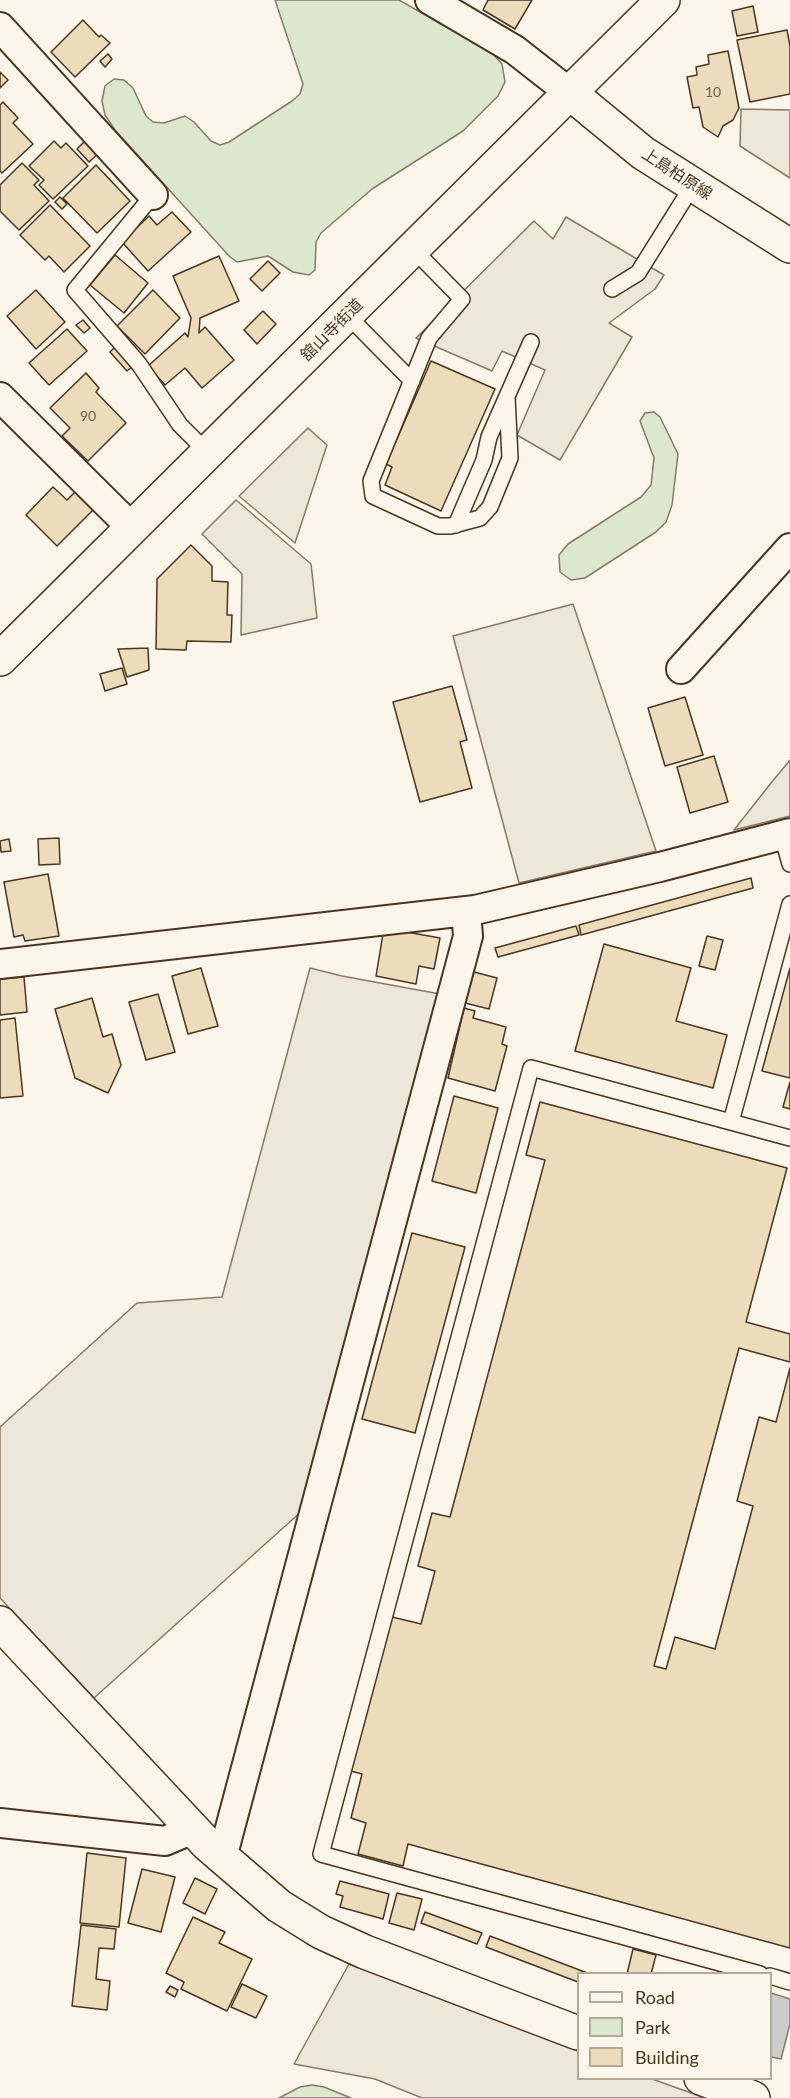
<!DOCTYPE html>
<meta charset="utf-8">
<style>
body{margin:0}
#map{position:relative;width:790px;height:2098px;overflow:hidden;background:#fbf6e9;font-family:Lato,sans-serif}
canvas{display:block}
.legend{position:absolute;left:577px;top:1972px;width:195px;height:108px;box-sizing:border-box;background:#fbf6e9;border:2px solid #b4a999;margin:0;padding:8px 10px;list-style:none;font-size:18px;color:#4a3520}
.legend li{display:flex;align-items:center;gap:12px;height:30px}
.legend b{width:30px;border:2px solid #b4a999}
</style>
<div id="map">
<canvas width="790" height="2098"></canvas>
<ul class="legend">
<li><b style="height:8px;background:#fbf6e9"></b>Road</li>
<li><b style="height:16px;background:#dce7d0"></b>Park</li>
<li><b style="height:16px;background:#ecdcbc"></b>Building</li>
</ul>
</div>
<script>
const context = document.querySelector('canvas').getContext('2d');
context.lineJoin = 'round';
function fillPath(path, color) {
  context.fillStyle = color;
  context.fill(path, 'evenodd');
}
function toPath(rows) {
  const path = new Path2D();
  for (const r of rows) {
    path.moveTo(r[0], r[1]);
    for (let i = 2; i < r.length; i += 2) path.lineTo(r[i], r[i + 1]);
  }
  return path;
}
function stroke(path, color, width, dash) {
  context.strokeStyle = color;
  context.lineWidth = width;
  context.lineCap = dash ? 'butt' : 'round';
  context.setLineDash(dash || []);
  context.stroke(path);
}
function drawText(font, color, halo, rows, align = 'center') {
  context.font = font + ' Lato,"Noto Sans JP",sans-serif';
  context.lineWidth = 4.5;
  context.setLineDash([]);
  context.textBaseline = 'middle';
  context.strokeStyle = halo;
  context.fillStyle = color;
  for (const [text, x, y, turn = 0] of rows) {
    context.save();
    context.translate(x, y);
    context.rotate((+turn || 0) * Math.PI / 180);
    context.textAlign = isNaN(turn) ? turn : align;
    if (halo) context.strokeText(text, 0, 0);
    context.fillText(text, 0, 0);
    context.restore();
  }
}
const green = toPath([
 [275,0,399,0,491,52,502,64,505,82,498,96,463,131,372,189,321,233,316,242,315,270,309,275,293,272,268,256,237,262,229,256,115,130,105,115,102,101,105,86,114,79,124,80,133,88,146,116,153,122,164,123,185,116,194,122,211,141,220,145,229,142,292,101,300,94,303,84,275,0],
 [654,412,660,417,678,454,672,505,666,522,656,532,585,578,571,580,560,572,559,555,568,544,641,497,651,485,654,458,640,421,645,413,654,412],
 [312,2085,324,2087,351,2098,279,2098,300,2087,312,2085]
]);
fillPath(green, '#dce7d0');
stroke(green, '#887966', 1.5);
const parking = toPath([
 [741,109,790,110,790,178,740,146,741,109],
 [566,217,664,275,655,289,609,323,632,337,560,460,517,435,545,370,502,351,492,371,416,338,534,221,553,239,566,217],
 [308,428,327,445,295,543,239,496,308,428],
 [236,500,311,564,317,618,241,635,242,574,202,534,236,500],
 [573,604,656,851,519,883,453,636,573,604],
 [790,760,790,816,734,830,771,783,790,760],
 [310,968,342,976,440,994,303,1510,94,1698,0,1598,0,1427,137,1303,222,1297,310,968],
 [349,1964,578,2051,578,2078,652,2079,705,2098,422,2098,375,2079,294,2064,349,1964]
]);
fillPath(parking, '#ede7d9');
stroke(parking, '#887966', 1.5);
const water = toPath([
 [771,1993,790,1999,790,2024,781,2059,771,2057,771,1993]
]);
fillPath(water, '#c9cecd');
stroke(water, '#887966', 1.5);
const building = toPath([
 [488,0,532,0,515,29,483,10,488,0],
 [753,6,758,32,737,36,732,11,753,6],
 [83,20,99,37,101,35,110,43,75,77,51,52,83,20],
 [787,30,790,46,790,94,750,102,737,40,787,30],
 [728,51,739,108,733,120,723,126,718,137,703,127,699,107,693,108,687,77,697,75,696,67,709,64,708,55,728,51],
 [108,54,112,59,105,67,100,61,108,54],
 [0,72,8,80,0,88,0,72],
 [3,102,18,118,13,123,33,144,2,173,0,171,0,105,3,102],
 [87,139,100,152,89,162,77,149,87,139],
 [54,141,61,148,66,143,88,166,53,199,39,185,44,180,29,166,54,141],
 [22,163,39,180,34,185,49,201,19,230,0,211,0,185,22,163],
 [96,165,130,201,97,233,63,198,96,165],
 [60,197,67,204,62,209,55,202,60,197],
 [50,205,90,246,64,272,49,256,45,260,20,235,50,205],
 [172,212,191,232,148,271,122,242,149,216,157,225,172,212],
 [115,255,148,283,124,313,90,285,115,255],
 [219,256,239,301,200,318,199,333,205,327,234,360,202,388,185,368,165,385,148,366,185,333,188,337,191,318,173,276,219,256],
 [268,261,280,273,262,291,250,279,268,261],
 [36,290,65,322,36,349,7,316,36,290],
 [153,290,180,318,145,354,117,326,153,290],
 [263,311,276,324,257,344,244,330,263,311],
 [83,320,90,328,84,333,76,325,83,320],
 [67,329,87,351,49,385,29,363,67,329],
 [115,347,132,367,127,371,110,352,115,347],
 [431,361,495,389,441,511,385,485,392,467,386,464,431,361],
 [86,373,99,388,96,392,126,423,88,461,62,436,70,428,50,408,86,373],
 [53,487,67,500,76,491,94,509,57,546,26,515,53,487],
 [191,545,212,566,212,581,228,582,227,615,232,615,231,642,187,641,186,650,156,649,157,579,191,545],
 [148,648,149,670,127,677,118,649,148,648],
 [122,668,127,684,105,691,100,674,122,668],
 [452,686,467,740,460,742,472,788,420,802,393,702,452,686],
 [685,697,703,755,665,766,648,708,685,697],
 [714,756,728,802,690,813,677,767,714,756],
 [59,838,60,864,39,865,38,839,59,838],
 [9,839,11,851,1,852,0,841,9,839],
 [48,874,59,936,25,941,23,935,14,937,4,882,48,874],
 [751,878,753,888,581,935,579,925,751,878],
 [576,926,579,935,498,957,495,948,576,926],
 [384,928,440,938,434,969,419,966,416,984,376,976,384,928],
 [707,936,723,940,715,970,699,966,707,936],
 [604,944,691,968,676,1021,727,1035,713,1088,575,1051,604,944],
 [201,968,218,1026,188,1034,172,976,201,968],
 [790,968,790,1078,762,1071,790,968],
 [474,972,497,978,489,1009,465,1003,474,972],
 [24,977,27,1012,0,1015,0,979,24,977],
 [158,994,175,1052,146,1060,129,1002,158,994],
 [92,998,103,1037,112,1034,121,1065,108,1093,75,1078,55,1009,92,998],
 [464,1008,475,1011,473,1018,506,1027,502,1044,507,1046,495,1091,448,1078,464,1008],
 [15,1018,23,1096,0,1098,0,1020,15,1018],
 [790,1082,790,1109,783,1107,790,1082],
 [454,1096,498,1108,476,1193,432,1181,454,1096],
 [540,1102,787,1168,746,1322,790,1334,790,1362,739,1348,654,1666,666,1669,675,1637,715,1649,753,1506,737,1501,759,1417,776,1422,790,1368,790,1948,408,1844,403,1866,358,1854,366,1823,351,1818,362,1774,347,1770,388,1616,421,1624,435,1571,418,1566,432,1513,450,1517,545,1160,526,1155,540,1102],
 [412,1233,465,1247,415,1433,362,1419,412,1233],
 [87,1853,126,1858,119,1927,80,1923,87,1853],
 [142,1869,175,1877,161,1932,128,1923,142,1869],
 [195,1878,217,1889,205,1914,183,1903,195,1878],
 [340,1881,389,1894,383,1919,340,1907,343,1896,336,1894,340,1881],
 [397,1893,422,1899,414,1930,389,1923,397,1893],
 [425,1912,482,1933,477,1944,421,1923,425,1912],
 [193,1917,225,1932,219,1943,252,1959,227,2011,181,1989,184,1982,166,1973,193,1917],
 [81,1925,116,1929,114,1949,99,1948,96,1979,110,1981,107,2010,72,2006,81,1925],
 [490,1936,590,1974,578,1974,578,1982,486,1947,490,1936],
 [633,1949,656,1955,651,1974,627,1974,633,1949],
 [242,1984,267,1996,256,2018,231,2007,242,1984],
 [170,1986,178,1990,175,1997,166,1992,170,1986]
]);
fillPath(building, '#ecdcbc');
stroke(building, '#4a3520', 1.5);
const service = toPath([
 [153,195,75,290,139,364,180,425,208,453],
 [413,249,462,299,429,338,371,481,373,496,438,526,450,526,480,518,490,507,510,458,507,397],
 [612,289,638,273,693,185],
 [347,315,412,381],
 [456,525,484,460,489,437,531,342],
 [782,835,790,864],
 [731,1122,790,904],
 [760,1974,321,1854,531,1068,790,1138],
 [770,1976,790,1982]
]);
const minor = toPath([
 [430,0,515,50,570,93],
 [0,27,153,195],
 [0,397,132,528],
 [681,669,790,548],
 [0,964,475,910,660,867,790,833],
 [0,1823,165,1841,193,1829],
 [222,1858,468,936,466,911]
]);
const tertiary = toPath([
 [570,93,643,153,790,246],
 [0,1623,207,1844,279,1906,321,1932,365,1952,578,2033],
 [701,2078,753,2098]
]);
const primary = toPath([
 [0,659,663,0]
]);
stroke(service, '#4a3520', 18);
stroke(minor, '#4a3520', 32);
stroke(tertiary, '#4a3520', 36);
stroke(primary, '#4a3520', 36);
stroke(service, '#fbf6e9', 15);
stroke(minor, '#fbf6e9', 28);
stroke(tertiary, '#fbf6e9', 33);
stroke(primary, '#fbf6e9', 33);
drawText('14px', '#725f47', null, [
 ["10",713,92],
 ["90",88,416]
]);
drawText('16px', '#4a3520', '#fbf6e9', [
 ["上島柏原線",677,174,33],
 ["舘山寺街道",332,330,-45]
]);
</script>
